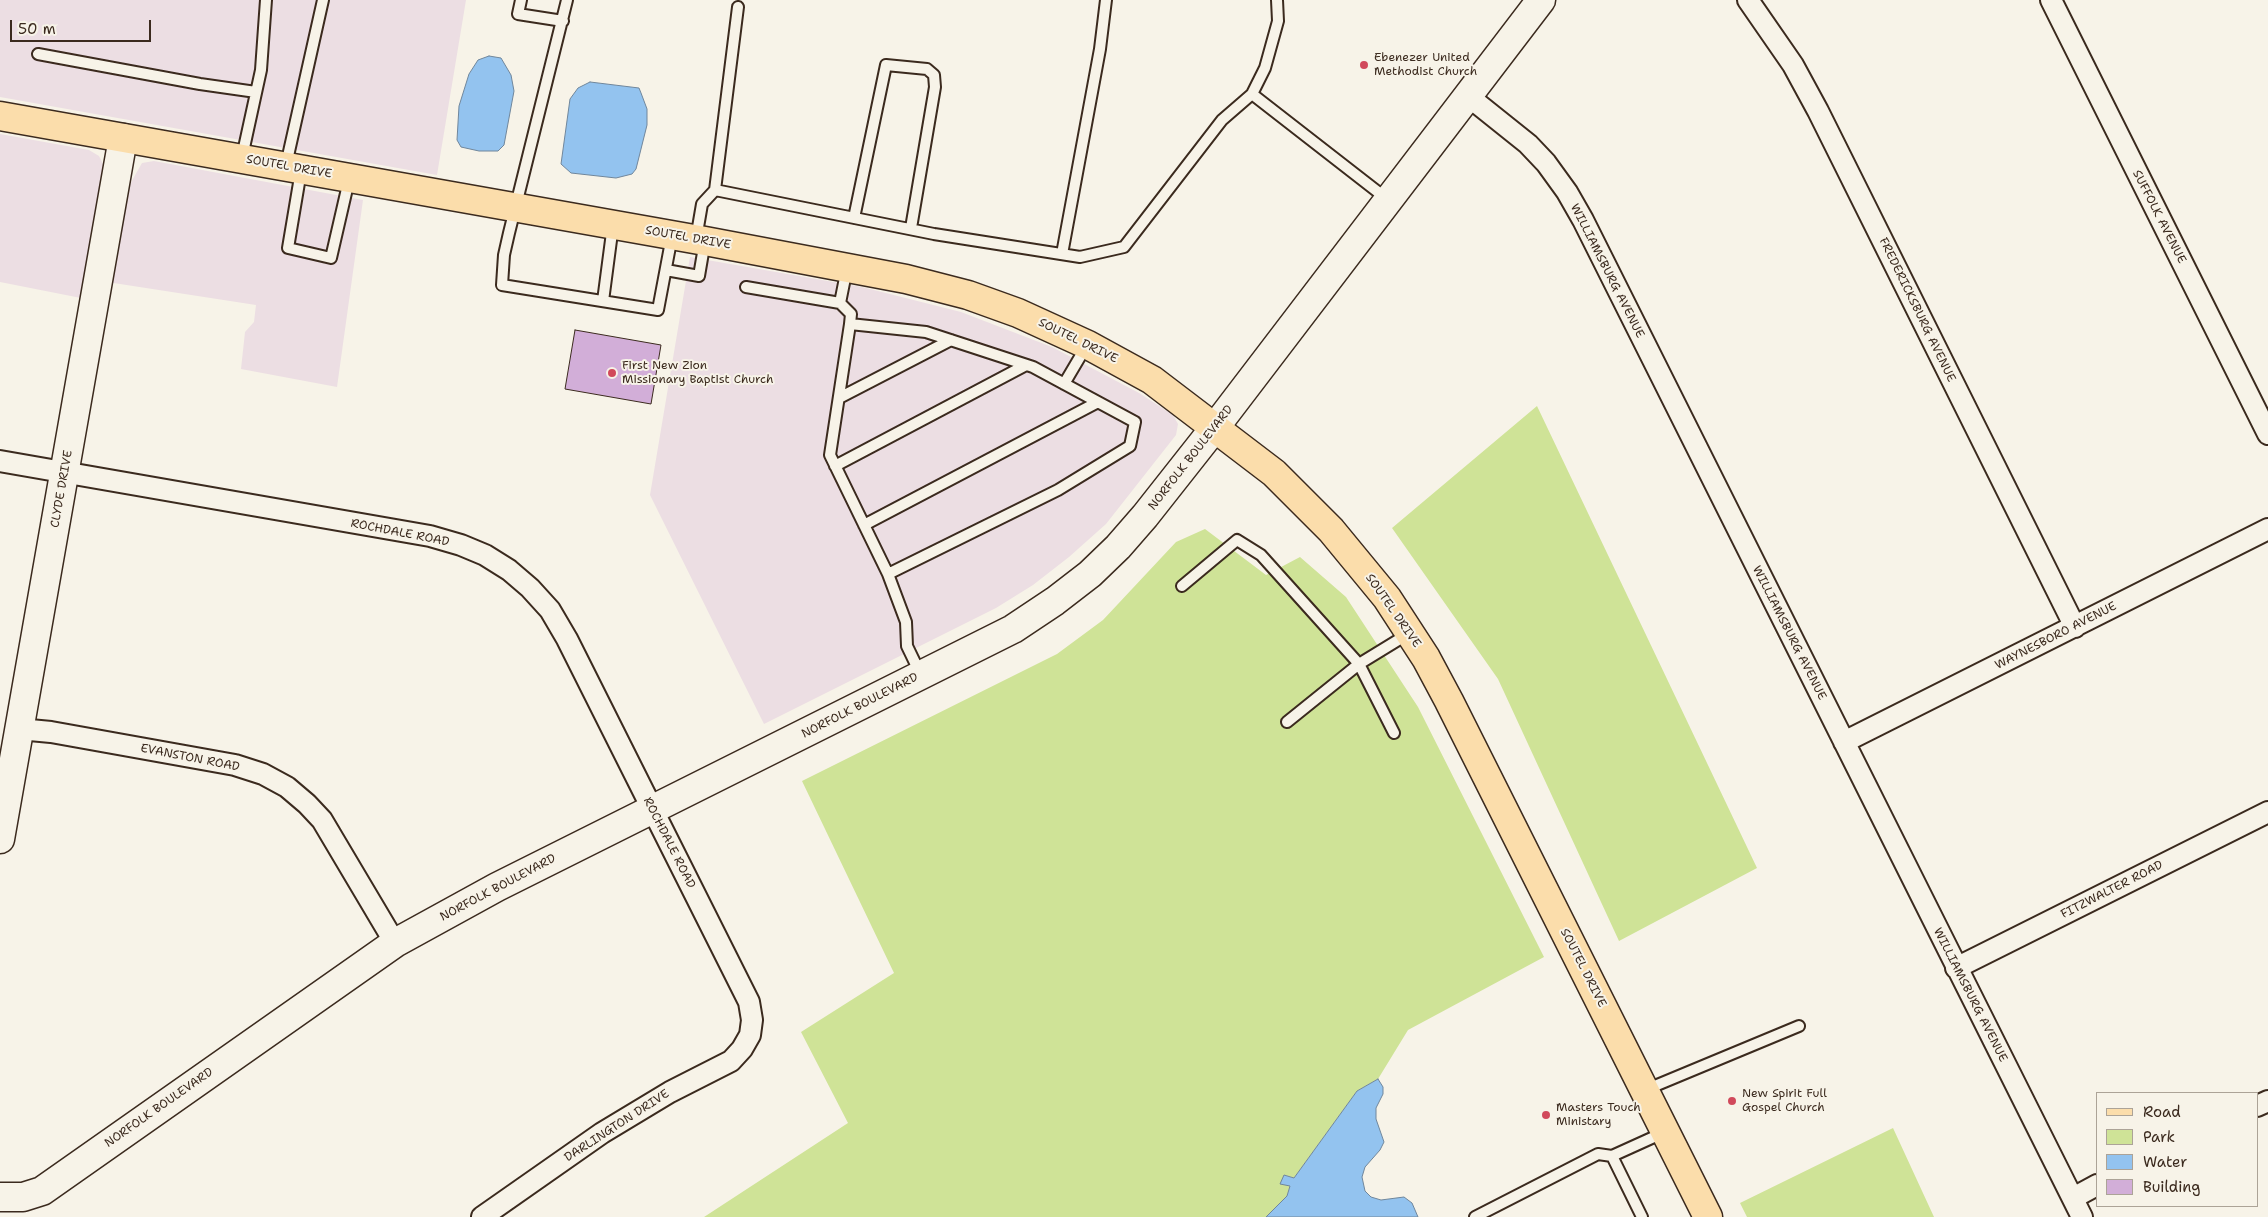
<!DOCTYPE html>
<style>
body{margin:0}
#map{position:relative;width:2268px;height:1217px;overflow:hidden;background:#f7f3e8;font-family:"Shantell Sans",sans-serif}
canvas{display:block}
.legend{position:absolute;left:2096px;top:1092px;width:162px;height:115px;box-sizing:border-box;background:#f7f3e8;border:1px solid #aca397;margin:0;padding:6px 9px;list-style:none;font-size:15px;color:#3b2a1e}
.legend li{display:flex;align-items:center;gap:10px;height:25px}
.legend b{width:25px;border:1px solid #aca397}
.scale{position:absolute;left:10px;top:20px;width:141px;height:22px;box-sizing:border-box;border:2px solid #3b2a1e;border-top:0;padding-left:6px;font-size:15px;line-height:18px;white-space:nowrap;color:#3b2a1e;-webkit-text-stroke:4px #f7f3e8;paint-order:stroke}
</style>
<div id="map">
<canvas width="2268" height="1217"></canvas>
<ul class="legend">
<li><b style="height:6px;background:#fbddab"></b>Road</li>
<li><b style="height:14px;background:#cfe397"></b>Park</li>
<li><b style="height:14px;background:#93c3ef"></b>Water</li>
<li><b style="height:14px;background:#d2aed8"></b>Building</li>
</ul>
<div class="scale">50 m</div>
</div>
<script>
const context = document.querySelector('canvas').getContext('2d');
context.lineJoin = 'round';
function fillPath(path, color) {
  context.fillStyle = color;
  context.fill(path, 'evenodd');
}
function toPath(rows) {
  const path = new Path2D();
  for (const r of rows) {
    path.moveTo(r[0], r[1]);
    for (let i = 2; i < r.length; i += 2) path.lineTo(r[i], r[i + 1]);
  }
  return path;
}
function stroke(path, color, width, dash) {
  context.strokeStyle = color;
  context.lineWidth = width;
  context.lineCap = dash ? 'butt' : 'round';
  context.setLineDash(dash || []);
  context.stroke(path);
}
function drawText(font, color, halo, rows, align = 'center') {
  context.font = font + ' "Shantell Sans",sans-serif';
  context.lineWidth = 4;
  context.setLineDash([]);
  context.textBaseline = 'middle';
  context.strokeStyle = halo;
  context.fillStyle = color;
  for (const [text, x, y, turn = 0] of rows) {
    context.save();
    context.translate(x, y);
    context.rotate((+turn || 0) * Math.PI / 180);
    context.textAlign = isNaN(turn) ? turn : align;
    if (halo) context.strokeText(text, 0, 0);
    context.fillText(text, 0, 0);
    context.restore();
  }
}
fillPath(toPath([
 [0,0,466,0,437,175,0,97],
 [0,134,89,150,99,156,104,166,104,200,86,299,0,282],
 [154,161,363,200,337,387,241,369,245,332,254,322,256,305,107,282,125,193,142,163],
 [690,257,862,287,961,312,1052,347,1139,393,1173,415,1178,424,1176,435,1106,524,1069,557,1033,585,996,608,764,724,650,495]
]), '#ecdee3');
fillPath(toPath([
 [1537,406,1757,868,1619,941,1498,679,1392,528],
 [1205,529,1266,575,1300,557,1346,597,1418,707,1544,957,1408,1030,1378,1079,1357,1091,1294,1178,1284,1175,1290,1186,1287,1196,1266,1217,704,1217,848,1123,801,1032,894,973,802,781,1057,654,1103,620,1176,542],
 [1893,1128,1934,1217,1747,1217,1740,1203]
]), '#cfe397');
const water = toPath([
 [489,56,501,58,511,75,514,91,504,145,498,151,479,151,461,147,457,140,459,106,469,74,478,60,489,56],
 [590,82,639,88,641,93,647,109,647,125,636,169,632,174,616,178,571,173,561,164,570,99,578,88,590,82],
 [1378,1079,1383,1087,1383,1094,1376,1108,1376,1119,1384,1142,1380,1150,1365,1167,1362,1177,1365,1191,1371,1197,1381,1200,1404,1197,1412,1203,1418,1217,1266,1217,1287,1196,1290,1186,1280,1184,1284,1175,1294,1178,1357,1091,1378,1079]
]);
fillPath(water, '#93c3ef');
stroke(water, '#70869b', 1);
const building = toPath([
 [575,330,661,345,651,404,565,389,575,330]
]);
fillPath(building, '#d2aed8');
stroke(building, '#3b2a1e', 1);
const lane = toPath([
 [521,0,518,14,563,21],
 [567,0,509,233,504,255,502,285,658,310,672,236],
 [738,7,715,190,934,234,1080,257,1124,247,1222,120,1252,94,1387,199],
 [38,54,200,84,256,92],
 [1252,94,1265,68,1278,21,1277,0],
 [242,157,261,70,266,0],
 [286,165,323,0],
 [301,171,288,248,331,258,349,180],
 [854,218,886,65,927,69,934,75,935,87,911,228],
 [696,239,702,204,715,190],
 [1062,254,1100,49,1106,0],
 [847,268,840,303,851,314,850,324,926,332,1033,367,1135,422,1130,446,1058,490,888,574,906,622,907,646,920,673],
 [666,270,699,276,705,241],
 [746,287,840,303],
 [603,301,613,225],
 [850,324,830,455,888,574],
 [1064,384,1087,345],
 [839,398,951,340],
 [835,466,1026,365],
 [864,525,1098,402],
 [1182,586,1237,540,1261,555,1359,664,1394,733],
 [1287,722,1359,664,1408,634],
 [1645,1090,1799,1026],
 [1612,1156,1642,1217],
 [1475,1217,1598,1154,1612,1156,1665,1132]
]);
const street = toPath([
 [1748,0,1793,65,1818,111,2075,627],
 [2051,0,2268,434],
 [1468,96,1528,144,1546,163,1567,192,1583,220,2082,1217],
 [0,461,430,536,461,545,485,555,509,570,530,588,550,610,567,639,749,1002,752,1020,750,1035,742,1049,731,1061,670,1092,602,1133,482,1217],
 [19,729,51,732,235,765,263,774,287,787,307,804,322,820,395,943],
 [1844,742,2268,529],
 [1956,968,2268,812],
 [2257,1106,2268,1101],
 [2073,1198,2097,1185]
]);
const secondary = toPath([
 [0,839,123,138],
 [0,1197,23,1197,42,1191,395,943,497,887,1013,629,1055,601,1090,574,1118,547,1145,516,1216,426,1541,0]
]);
const primary = toPath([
 [0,116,705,241,906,279,968,295,1018,313,1088,345,1152,380,1274,473,1331,530,1387,598,1426,658,1449,701,1708,1217]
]);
stroke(lane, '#3b2a1e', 14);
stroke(street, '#3b2a1e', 24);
stroke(secondary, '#3b2a1e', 31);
stroke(primary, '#3b2a1e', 31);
stroke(lane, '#f7f3e8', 10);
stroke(street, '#f7f3e8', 20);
stroke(secondary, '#f7f3e8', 28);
stroke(primary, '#fbddab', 28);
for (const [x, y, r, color] of [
 [1364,65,5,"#d1495b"],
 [612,373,5,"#d1495b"],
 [1732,1101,5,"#d1495b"],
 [1546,1115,5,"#d1495b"]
]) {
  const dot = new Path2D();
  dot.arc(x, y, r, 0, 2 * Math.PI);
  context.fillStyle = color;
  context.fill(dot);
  stroke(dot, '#f7f3e8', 2);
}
drawText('12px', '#3b2a1e', '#f7f3e8', [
 ["Ebenezer United",1374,58],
 ["Methodist Church",1374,72],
 ["First New Zion",622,366],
 ["Missionary Baptist Church",622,380],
 ["New Spirit Full",1742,1094],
 ["Gospel Church",1742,1108],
 ["Masters Touch",1556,1108],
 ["Ministary",1556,1122]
], 'left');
drawText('12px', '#3b2a1e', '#f7f3e8', [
 ["SOUTEL DRIVE",289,167,10],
 ["SUFFOLK AVENUE",2159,217,63],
 ["SOUTEL DRIVE",688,238,10],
 ["WILLIAMSBURG AVENUE",1607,271,63],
 ["FREDERICKSBURG AVENUE",1917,310,64],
 ["SOUTEL DRIVE",1078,341,26],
 ["NORFOLK BOULEVARD",1191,458,-52],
 ["CLYDE DRIVE",62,489,-80],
 ["ROCHDALE ROAD",400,533,11],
 ["SOUTEL DRIVE",1393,611,55],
 ["WILLIAMSBURG AVENUE",1789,633,63],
 ["WAYNESBORO AVENUE",2056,636,-27],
 ["NORFOLK BOULEVARD",860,706,-27],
 ["EVANSTON ROAD",190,758,11],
 ["ROCHDALE ROAD",669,843,63],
 ["NORFOLK BOULEVARD",498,888,-28],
 ["FITZWALTER ROAD",2112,890,-27],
 ["SOUTEL DRIVE",1583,968,63],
 ["WILLIAMSBURG AVENUE",1970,995,63],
 ["NORFOLK BOULEVARD",159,1108,-35],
 ["DARLINGTON DRIVE",617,1126,-33]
]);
</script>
